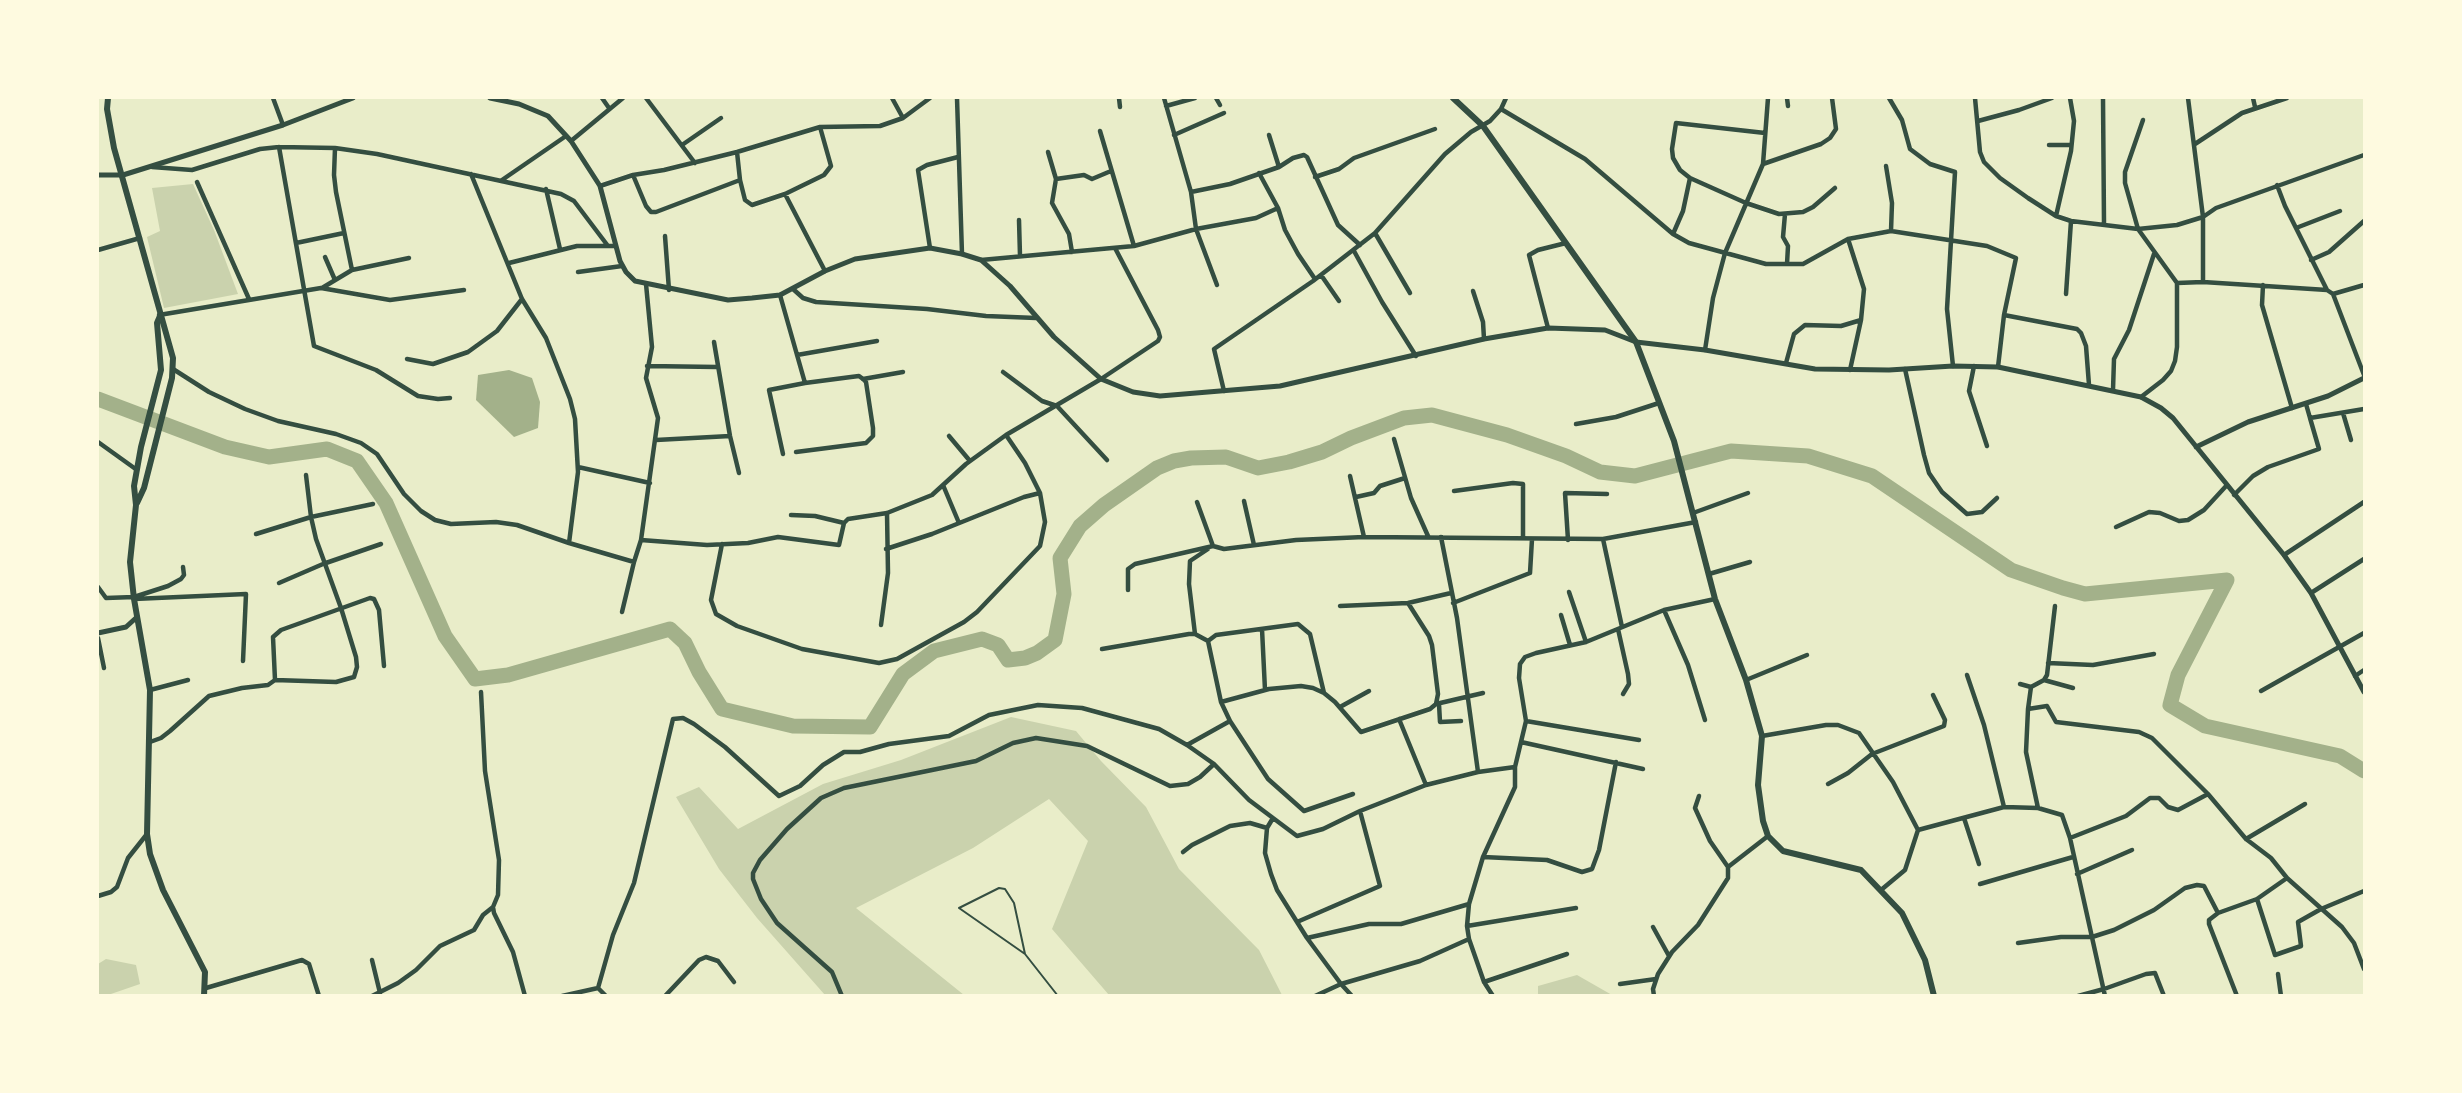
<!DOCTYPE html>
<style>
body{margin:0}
#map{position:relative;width:2462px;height:1093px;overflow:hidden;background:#e9edc9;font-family:Signika,sans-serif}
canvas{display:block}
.frame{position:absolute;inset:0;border:99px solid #fefae0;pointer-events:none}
</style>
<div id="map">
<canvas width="2462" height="1093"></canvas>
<div class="frame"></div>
</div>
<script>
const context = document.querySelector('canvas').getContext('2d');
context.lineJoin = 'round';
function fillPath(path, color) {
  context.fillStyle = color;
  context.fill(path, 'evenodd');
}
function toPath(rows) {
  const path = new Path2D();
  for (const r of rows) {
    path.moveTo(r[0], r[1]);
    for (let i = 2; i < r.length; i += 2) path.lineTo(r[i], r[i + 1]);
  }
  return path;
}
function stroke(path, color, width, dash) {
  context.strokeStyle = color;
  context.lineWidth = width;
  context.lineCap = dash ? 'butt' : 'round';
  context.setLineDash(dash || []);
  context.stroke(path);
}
fillPath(toPath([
 [193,184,214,230,238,294,164,308,147,237,160,231,152,188],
 [1011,717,1076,731,1101,761,1146,807,1179,869,1259,950,1282,995,1109,995,1052,929,1088,841,1049,799,973,848,856,908,964,995,825,995,757,918,719,869,676,797,699,787,738,829,823,784,901,760],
 [106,959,136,965,140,984,108,995,98,995,98,964],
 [1577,975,1612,995,1538,995,1538,986]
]), '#cad2ad');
fillPath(toPath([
 [509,370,532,378,540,402,538,428,514,437,476,400,478,375]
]), '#a3b18a');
stroke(toPath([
 [98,399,225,447,269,457,327,449,357,461,386,503,445,636,475,679,508,675,670,629,685,643,699,672,722,709,793,726,870,727,903,674,934,651,982,639,998,645,1008,660,1025,658,1037,653,1055,640,1064,594,1060,558,1080,526,1104,505,1157,468,1174,461,1191,458,1226,457,1258,468,1289,462,1322,452,1351,438,1404,418,1432,415,1507,435,1566,456,1600,472,1635,476,1731,451,1808,456,1872,476,2011,570,2063,588,2085,594,2227,580,2178,675,2170,705,2205,726,2340,756,2364,771]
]), '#a3b18a', 15);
stroke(toPath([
 [1025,954,1014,903,1005,889,999,888,959,908,1025,954,1058,996]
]), '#344e41', 2);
stroke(toPath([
 [273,98,283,125],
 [602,98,609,108],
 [646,98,695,163],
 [892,98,903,118],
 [957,98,962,254],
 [1119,98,1120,107],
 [1216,98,1220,105],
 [1787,98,1788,106],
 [1889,98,1902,120,1910,149,1930,164,1955,172,1947,309,1953,366],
 [1975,98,1980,152,1984,162,2000,178,2028,198,2056,216,2071,221,2138,229,2177,225,2203,217,2216,208,2364,155],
 [2103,98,2104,224],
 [2253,98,2255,107],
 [1166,106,1195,98],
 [1501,109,1585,159,1673,234,1689,243,1766,264,1803,264,1848,239,1891,231,1892,203,1886,166],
 [2143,120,2125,172,2125,183,2138,229,2177,283,2203,282,2203,217,2188,98],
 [1978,121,2019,110,2052,98],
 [1100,131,1134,246],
 [1174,135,1224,113],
 [1269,135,1279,167],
 [571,141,623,98],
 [2195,144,2242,113,2287,98],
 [682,145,721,118],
 [2049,145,2071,145],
 [279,147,314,346,376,370,418,396,438,399,450,398],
 [335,148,334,175,336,192,352,270],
 [1048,152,1056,179,1052,203,1069,234,1072,252],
 [1763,164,1821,144,1830,138,1836,129,1832,98],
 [152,167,192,170,260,149,279,147,335,148,377,154,561,194,574,201,608,246,615,246],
 [1259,173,1278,208,1285,230,1298,254,1315,279],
 [471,174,522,299,546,338,570,399,575,419,578,472,569,543],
 [633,175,646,206,651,212,656,212,740,180,737,152],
 [1315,177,1339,169,1354,158,1435,129],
 [1690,178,1680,170,1673,158,1672,149,1676,123,1765,133],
 [1056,179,1084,175,1092,179,1111,171],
 [502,180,566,136],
 [740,180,745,200,752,205,785,194,824,175,831,166,820,127],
 [197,182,249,299],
 [2277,185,2285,206,2327,290],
 [600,186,633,175,664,170,737,152,820,127,880,126,903,118,930,98],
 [546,189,560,249],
 [1191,192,1230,184,1279,167,1293,158,1304,155,1307,157,1338,225,1360,245],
 [785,194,825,271],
 [1785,214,1783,237,1788,246,1787,264],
 [2056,216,2071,151,2074,121,2070,98],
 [1019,220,1020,256],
 [2296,228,2340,211],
 [1891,231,1987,246,2016,258,2004,315,1998,367],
 [1375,233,1410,293],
 [1673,234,1683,211,1690,178,1746,203,1779,214,1803,212,1813,207,1835,188],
 [665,236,669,290],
 [296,243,344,233],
 [930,248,918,170,927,165,958,157],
 [98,250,140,238],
 [1354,251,1382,302,1416,356],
 [325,257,335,280],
 [981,260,1134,246,1196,229,1191,192,1164,98],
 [2311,260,2329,252,2364,221],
 [509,263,577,246,608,246],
 [578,272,622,266],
 [1321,275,1339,301],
 [2203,282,2327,290,2333,294,2364,285],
 [1217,285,1196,229,1256,218,1278,208],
 [2263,285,2262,305,2292,408],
 [322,288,352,270,409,258],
 [793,289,803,298,816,302,927,309,986,316,1036,318],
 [1473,291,1483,322,1484,339],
 [2066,294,2071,221],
 [2333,294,2364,375],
 [780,295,805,383,851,377,859,376,863,379,866,382,873,428,873,436,866,443,796,452],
 [159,315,321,288,390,300,464,290],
 [2004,315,2077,329,2081,333,2086,346,2089,385],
 [1548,328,1529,255,1538,250,1566,243],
 [714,342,730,436,739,473],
 [1705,350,1713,298,1725,253,1763,164,1768,98],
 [797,355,877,341],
 [407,359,433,364,468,352,497,331,522,299],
 [1786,363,1794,334,1805,325,1841,326,1861,320,1864,289,1848,239],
 [647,366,717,367],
 [1974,366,1969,391,1987,446],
 [173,369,209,392,245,409,278,421,336,434,361,443,377,454,404,494,421,511,435,520,451,524,496,522,517,525,569,543,634,562,641,540,707,545,748,543,778,537,839,545,844,523,848,519,887,513,932,495,966,464,1006,435,1101,379,1158,341,1160,337,1158,330,1115,248],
 [1905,369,1924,455,1929,473,1942,492,1967,514,1982,512,1997,498],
 [1850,370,1861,320],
 [1003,372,1042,401,1057,406,1107,460],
 [863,379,903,372],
 [2113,390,2114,359,2129,330,2154,254],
 [1224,391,1214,349,1313,281,1375,233,1445,154,1471,132,1490,121,1501,109,1506,98],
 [2141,397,2163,380,2171,371,2175,361,2177,347,2177,283],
 [2306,404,2310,418,2364,409],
 [2343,413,2351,440],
 [1576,424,1616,417,1659,403],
 [949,436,970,461],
 [1394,439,1411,498,1428,536],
 [656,440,730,436],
 [98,442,137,470],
 [783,454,769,390,805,383],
 [578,467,650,483],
 [1350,476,1364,537],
 [943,485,959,523],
 [1454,491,1513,483,1523,484,1523,538],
 [2234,495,2253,476,2268,467,2319,449,2310,418],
 [1356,497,1374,493,1380,486,1405,478],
 [1244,501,1254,545],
 [1197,502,1213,546,1224,549,1296,540,1364,537,1603,539,1696,522],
 [1693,513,1748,493],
 [791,515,815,516,844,523],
 [2116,527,2149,512,2160,513,2179,521,2188,520,2204,510,2227,485],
 [256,534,311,517,373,504],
 [1441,537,1457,618,1478,772],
 [1603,539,1622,627],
 [641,540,658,418,646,378,652,347,646,284],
 [1568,540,1565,493,1607,494],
 [722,544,711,600,716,614,737,626,802,649,879,663,897,659,964,622,977,612,1040,546,1045,522,1040,493,1025,463,1006,435],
 [886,549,932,534,1024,497,1040,493],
 [2284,555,2364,502],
 [1709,574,1750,562],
 [279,583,323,564,381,544],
 [98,587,106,598,134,597,168,586,181,579,184,575,183,567],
 [1128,590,1128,569,1135,564,1213,546],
 [1569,592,1586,642],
 [2311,593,2364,559],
 [134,599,246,594,243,661],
 [1453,603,1530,573,1532,539],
 [1340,606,1408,603,1451,593],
 [1664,610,1688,665,1705,720],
 [622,612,634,562],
 [1561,615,1570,645],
 [881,625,888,573,887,513],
 [1262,629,1265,690],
 [1618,629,1628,674,1629,684,1623,694],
 [1195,634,1189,584,1190,561,1208,549],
 [98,638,104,668],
 [1208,641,1216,635,1298,624,1310,634,1324,693],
 [2048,663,2093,665,2154,654],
 [1967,675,1984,725,2004,807],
 [2355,676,2364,670],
 [275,680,273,637,281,630,370,598,374,599,379,610,384,666],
 [1746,680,1807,655],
 [2044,680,2073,688],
 [2020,684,2031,687],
 [150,690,188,680],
 [2261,691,2364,633],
 [481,692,485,771,499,860,498,895,493,907,494,913,513,952,525,996],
 [1221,702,1269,689,1301,686,1313,688,1324,693,1335,702,1361,732,1430,709,1436,704,1438,694,1432,645,1429,636,1408,603],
 [1436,704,1483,693],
 [1439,704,1440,722,1461,721],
 [1340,707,1369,691],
 [2028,709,2047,706,2056,722,2139,732,2152,738,2208,794,2246,839,2271,858,2287,878,2342,927,2354,943,2364,969],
 [1399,719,1426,785],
 [1230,721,1268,779,1304,811,1353,794],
 [1526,721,1639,740],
 [1762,736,1826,725,1838,725,1859,733,1893,782,1918,830,2004,807,2038,808,2062,815,2070,838,2105,996],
 [150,742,161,738,170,731,209,696,242,688,268,685,275,680,336,682,354,677,357,667,356,657,341,608,316,539,311,517,306,475],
 [1521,742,1643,769],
 [1187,745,1214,764,1249,800,1297,836,1323,829,1360,811,1426,785,1478,772,1515,767],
 [1828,784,1848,773,1872,754,1944,726,1945,720,1933,695],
 [2038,808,2026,752,2028,709,2031,687,2044,680,2047,675,2055,606],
 [1273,818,1267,828,1265,853,1271,874,1277,890,1307,938,1341,984,1420,961,1469,939],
 [1964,818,1979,864],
 [2070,838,2126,816,2150,798,2159,798,2168,807,2178,810,2208,794],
 [2246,839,2305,804],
 [1183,852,1192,845,1230,826,1250,823,1267,828],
 [1483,857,1547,860,1582,872,1592,869,1599,850,1616,762],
 [1728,867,1768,836],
 [2077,874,2132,850],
 [1980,884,2073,857],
 [1881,890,1905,870,1918,830],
 [98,896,111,892,117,887,128,858,147,834],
 [2257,899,2275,955,2301,946,2298,922,2321,909,2364,891],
 [2218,913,2257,899,2287,878],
 [1297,922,1380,886,1360,811],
 [1467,926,1576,908],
 [1653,927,1669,956],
 [1307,938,1369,924,1401,924,1469,904],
 [2018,943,2061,937,2092,937,2114,930,2154,910,2185,888,2197,885,2204,886,2218,913,2209,920,2209,924,2237,996],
 [372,960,380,993],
 [2278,974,2281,996],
 [1484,982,1567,954],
 [1620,984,1656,979],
 [206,988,302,960,309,964,319,996],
 [372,996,398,983,416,970,440,946,474,930,483,915,493,907],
 [562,996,598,988],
 [606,996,598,988,613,935,634,883,673,719,683,718,694,724,725,747,779,796,800,786,823,765,844,752,860,752,889,744,949,736,989,715,1038,705,1082,708,1159,729,1187,745,1230,721,1221,702,1208,641,1195,634,1189,634,1102,649],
 [665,996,699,960,706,957,718,961,734,982],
 [842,996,832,972,777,923,761,899,753,879,753,873,760,860,787,829,821,798,844,788,976,761,1013,743,1036,738,1087,746,1170,786,1188,784,1200,777,1214,764],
 [1315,996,1341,984,1352,996],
 [1493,996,1484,982,1469,939,1467,926,1469,904,1483,857,1515,787,1515,767,1526,721,1519,678,1520,664,1525,657,1536,653,1586,642,1664,610,1715,599],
 [1654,996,1653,989,1658,974,1672,952,1698,925,1728,878,1728,867,1710,841,1695,808,1699,796],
 [2078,996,2104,989,2146,974,2155,973,2164,996]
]), '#344e41', 4.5);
stroke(toPath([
 [490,98,519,104,548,116,571,141,600,186,620,261,626,272,635,281,728,300,752,298,780,295,825,271,855,259,930,248,962,254,981,260,1010,286,1054,337,1101,379,1133,392,1160,396,1280,386,1484,339,1548,328,1605,330,1636,342,1705,350,1815,369,1889,370,1953,366,1998,367,2141,397,2161,408,2173,418,2284,555,2311,593,2364,692],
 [98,175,123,175,283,125,353,98],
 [2196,447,2248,422,2328,396,2364,378],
 [98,633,126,627,137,617]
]), '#344e41', 5);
stroke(toPath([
 [108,98,107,109,114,148,173,358,172,378,144,488,137,503],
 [1453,98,1483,126,1636,342,1674,441,1715,599,1746,680,1762,736,1758,785,1763,821,1768,836,1783,851,1861,870,1902,913,1925,960,1934,996],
 [160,316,157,323,161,370,141,447,134,486,136,505,130,562,134,599,150,690,147,834,150,854,163,890,205,972,204,996]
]), '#344e41', 6);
</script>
